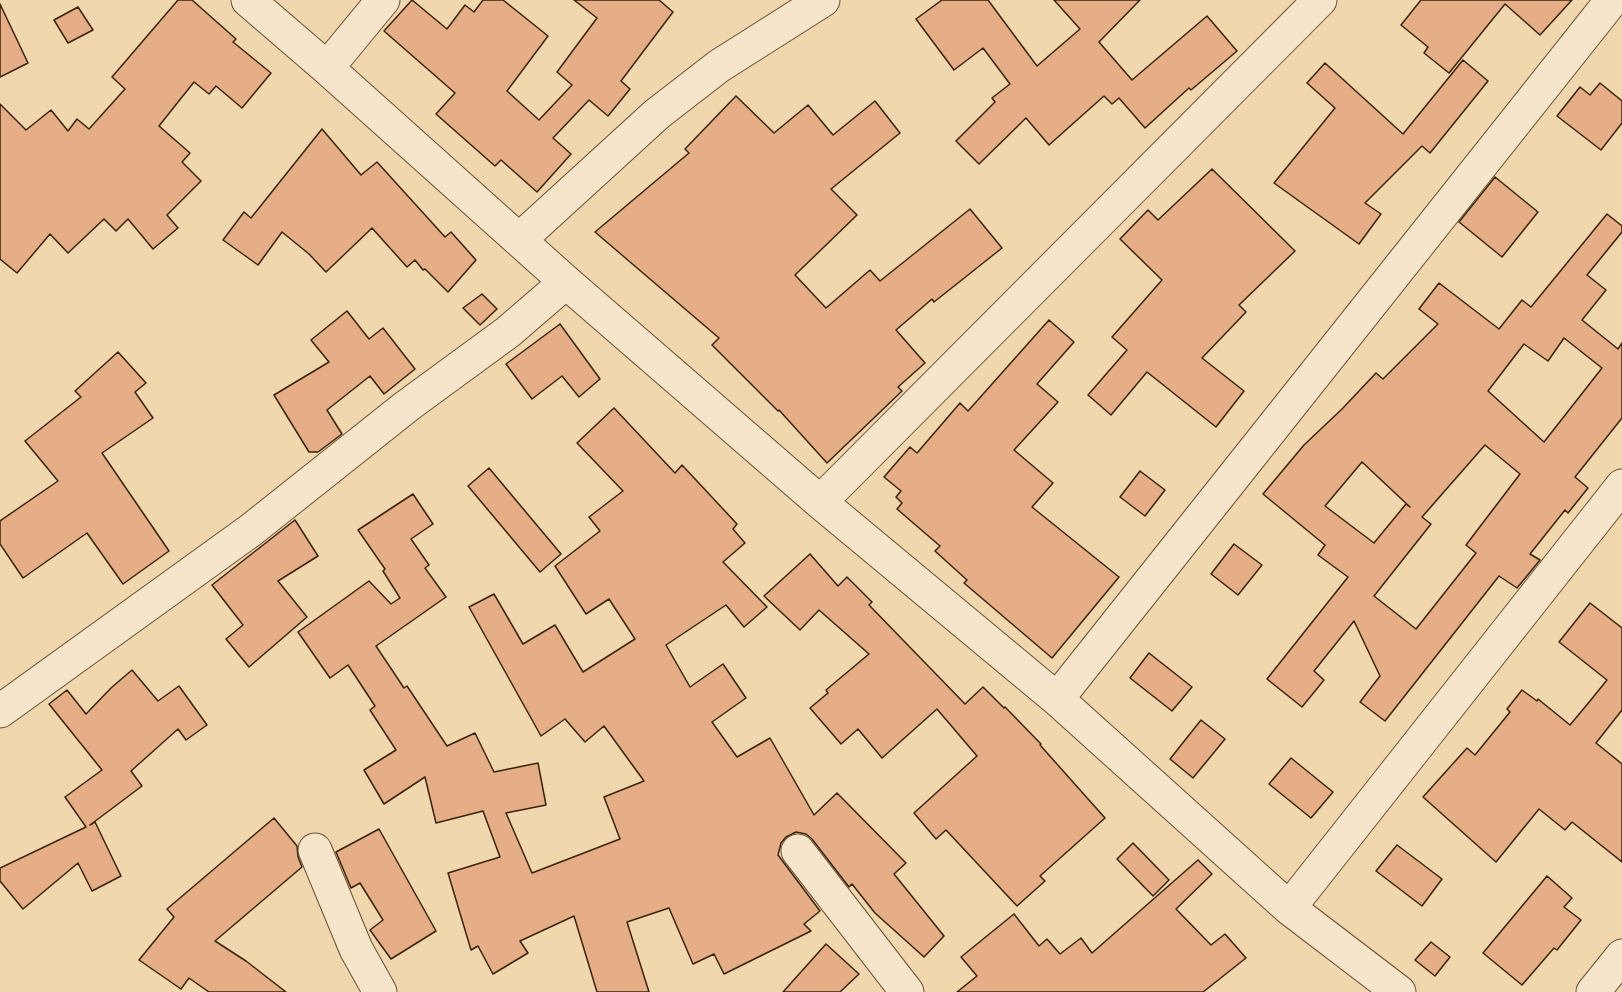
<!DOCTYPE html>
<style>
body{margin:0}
canvas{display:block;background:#f1d7ae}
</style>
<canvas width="1622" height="992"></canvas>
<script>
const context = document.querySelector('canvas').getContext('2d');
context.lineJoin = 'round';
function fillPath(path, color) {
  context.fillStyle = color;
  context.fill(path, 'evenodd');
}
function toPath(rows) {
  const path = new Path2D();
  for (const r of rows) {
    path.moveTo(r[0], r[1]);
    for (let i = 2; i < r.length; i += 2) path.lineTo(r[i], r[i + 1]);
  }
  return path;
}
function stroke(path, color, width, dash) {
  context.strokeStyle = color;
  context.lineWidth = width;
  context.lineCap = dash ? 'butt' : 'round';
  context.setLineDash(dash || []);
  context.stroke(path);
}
const building = toPath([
 [178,0,192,0,236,39,233,42,271,73,242,108,216,86,209,94,194,82,159,126,190,153,182,162,201,181,167,215,178,228,153,249,128,219,116,231,104,219,68,253,50,234,17,273,0,259,0,104,26,130,51,110,68,131,77,119,89,129,125,89,112,77,178,0],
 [412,0,447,29,465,5,474,12,483,0,503,0,548,36,507,91,539,120,572,85,557,72,597,18,574,0,659,0,673,12,621,81,630,89,608,116,589,100,553,138,571,154,537,192,501,160,495,166,436,114,455,93,384,31,412,0],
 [942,0,988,0,1037,66,1080,29,1054,0,1140,0,1099,42,1132,80,1207,16,1237,51,1191,90,1189,88,1145,128,1119,98,1112,104,1104,96,1049,145,1026,118,979,164,956,141,995,102,992,98,1010,84,983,48,954,70,916,19,942,0],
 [1421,0,1572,0,1540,35,1505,4,1449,73,1424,53,1428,47,1401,25,1421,0],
 [0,4,28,63,0,77,0,4],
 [78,7,93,30,68,43,54,20,78,7],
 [1463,60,1488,81,1430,153,1422,146,1365,203,1381,214,1359,244,1274,183,1335,108,1307,83,1325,63,1403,134,1463,60],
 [1600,83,1622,101,1622,123,1601,150,1557,116,1580,87,1590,95,1600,83],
 [736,96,774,133,808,105,833,135,875,101,900,133,831,189,857,215,795,275,826,308,870,270,880,281,970,209,1002,248,934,302,932,299,896,330,925,363,898,387,902,391,827,463,779,410,778,411,712,345,719,338,595,232,689,153,685,149,736,96],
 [322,129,361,175,377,162,445,237,451,232,476,260,448,292,425,269,423,270,415,260,407,267,372,228,326,272,309,254,282,232,258,265,223,240,244,212,251,218,322,129],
 [1212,169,1295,251,1239,305,1246,312,1202,358,1244,391,1216,427,1147,372,1111,415,1088,395,1127,350,1112,337,1162,280,1120,239,1148,210,1158,220,1212,169],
 [1495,177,1538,212,1502,257,1459,222,1495,177],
 [1607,214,1622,226,1622,232,1587,275,1606,290,1582,320,1618,349,1622,343,1622,418,1575,477,1588,488,1568,513,1565,510,1530,554,1540,560,1517,588,1499,576,1385,721,1360,702,1380,676,1354,621,1314,671,1324,680,1302,707,1267,679,1348,577,1318,555,1325,545,1263,494,1304,445,1342,409,1376,373,1383,379,1438,324,1419,309,1439,283,1499,329,1522,300,1531,307,1607,214],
 [1564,338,1602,368,1544,442,1488,391,1524,344,1548,361,1564,338],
 [1485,445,1520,474,1466,545,1476,553,1416,629,1374,596,1431,524,1422,517,1485,445],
 [1362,462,1410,507,1406,504,1374,543,1325,506,1362,462],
 [482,294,497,309,480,325,463,308,482,294],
 [347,311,369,339,383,328,415,369,384,394,370,376,327,410,342,434,318,452,309,452,274,395,329,362,311,340,347,311],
 [1049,320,1074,342,1037,384,1058,402,1014,450,1053,483,1032,507,1119,577,1052,658,964,583,967,580,935,551,940,546,897,509,902,503,896,497,901,491,884,477,910,447,917,453,960,403,968,411,1049,320],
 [560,324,600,379,579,397,562,376,532,399,506,364,560,324],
 [118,352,146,383,135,392,153,418,102,453,169,551,123,584,87,533,23,578,0,544,0,521,58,481,25,441,81,397,75,391,118,352],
 [614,408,675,473,682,465,737,524,733,529,745,543,723,562,767,607,744,627,726,605,666,645,690,687,723,664,746,698,712,722,737,757,770,738,814,815,837,793,906,863,894,874,944,936,924,957,875,913,852,884,849,887,812,839,806,834,796,832,786,837,781,843,778,855,820,911,804,924,811,931,724,974,714,954,693,964,669,908,627,922,649,992,597,992,574,916,520,941,528,953,493,974,478,946,471,950,448,873,500,857,483,811,436,823,425,777,384,804,364,770,396,750,370,710,375,706,348,665,330,678,298,632,369,581,391,604,400,598,383,571,385,569,358,530,413,494,433,524,411,539,429,565,425,568,446,597,376,646,404,688,407,686,447,746,475,733,494,772,538,763,546,805,506,813,532,873,620,839,604,797,644,781,604,726,585,742,565,719,541,736,469,607,494,594,523,644,555,625,583,672,635,639,609,599,586,614,555,566,600,531,589,517,623,491,577,443,614,408],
 [489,468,561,554,540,572,468,486,489,468],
 [1140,471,1165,490,1145,516,1120,497,1140,471],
 [295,520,318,556,278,581,307,617,249,667,226,639,243,625,212,585,295,520],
 [1234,544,1262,565,1238,595,1211,574,1234,544],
 [810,554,838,586,847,577,872,602,869,605,965,704,983,687,1004,708,1005,707,1041,744,1040,745,1105,818,1040,876,1045,881,1017,906,946,830,936,839,914,813,977,756,937,709,882,758,858,729,841,744,810,708,828,693,826,690,869,654,819,610,800,630,764,596,810,554],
 [1590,603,1622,628,1622,710,1596,743,1622,764,1622,862,1572,822,1565,830,1539,809,1496,862,1423,797,1467,748,1475,755,1510,712,1507,709,1522,690,1537,701,1538,699,1570,725,1590,701,1607,680,1559,642,1590,603],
 [1149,653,1192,687,1172,711,1130,678,1149,653],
 [132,670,158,701,179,686,207,725,186,740,178,729,131,771,142,786,90,825,95,822,121,876,92,891,78,863,23,909,0,881,0,868,86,827,65,797,102,770,49,704,67,690,86,714,111,688,132,670],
 [1201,720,1225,739,1193,778,1170,759,1201,720],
 [1291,758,1333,792,1311,818,1269,784,1291,758],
 [274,818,297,846,298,857,302,867,215,941,246,961,286,992,209,992,189,978,181,989,139,960,174,917,167,909,274,818],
 [379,829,436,931,391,959,370,930,383,920,360,883,351,888,336,852,379,829],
 [1133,843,1169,880,1153,896,1117,859,1133,843],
 [1397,845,1442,879,1422,906,1376,871,1397,845],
 [1198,860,1212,874,1176,909,1211,945,1225,934,1246,958,1203,992,957,992,977,976,961,957,1014,914,1039,946,1047,939,1060,954,1081,938,1092,953,1198,860],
 [1547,876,1572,898,1564,907,1581,920,1557,950,1554,948,1522,985,1483,953,1547,876],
 [1431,942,1450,957,1435,976,1415,960,1431,942],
 [826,944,859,974,840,992,783,992,826,944]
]);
fillPath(building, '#e6ae86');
stroke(building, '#39240a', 1.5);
const minor = toPath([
 [248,0,327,68,566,282,820,502,1057,699,1289,908,1399,992],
 [327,68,383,0],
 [519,240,657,114,719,66,823,0],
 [820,502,1320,0],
 [1057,699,1612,0],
 [0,711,251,530,407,406,508,332,566,282],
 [315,850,356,949,380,992],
 [798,851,907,992],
 [1289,908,1622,486],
 [1593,992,1622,956]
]);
stroke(minor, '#675133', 35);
stroke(minor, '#f6e5ca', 33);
</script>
